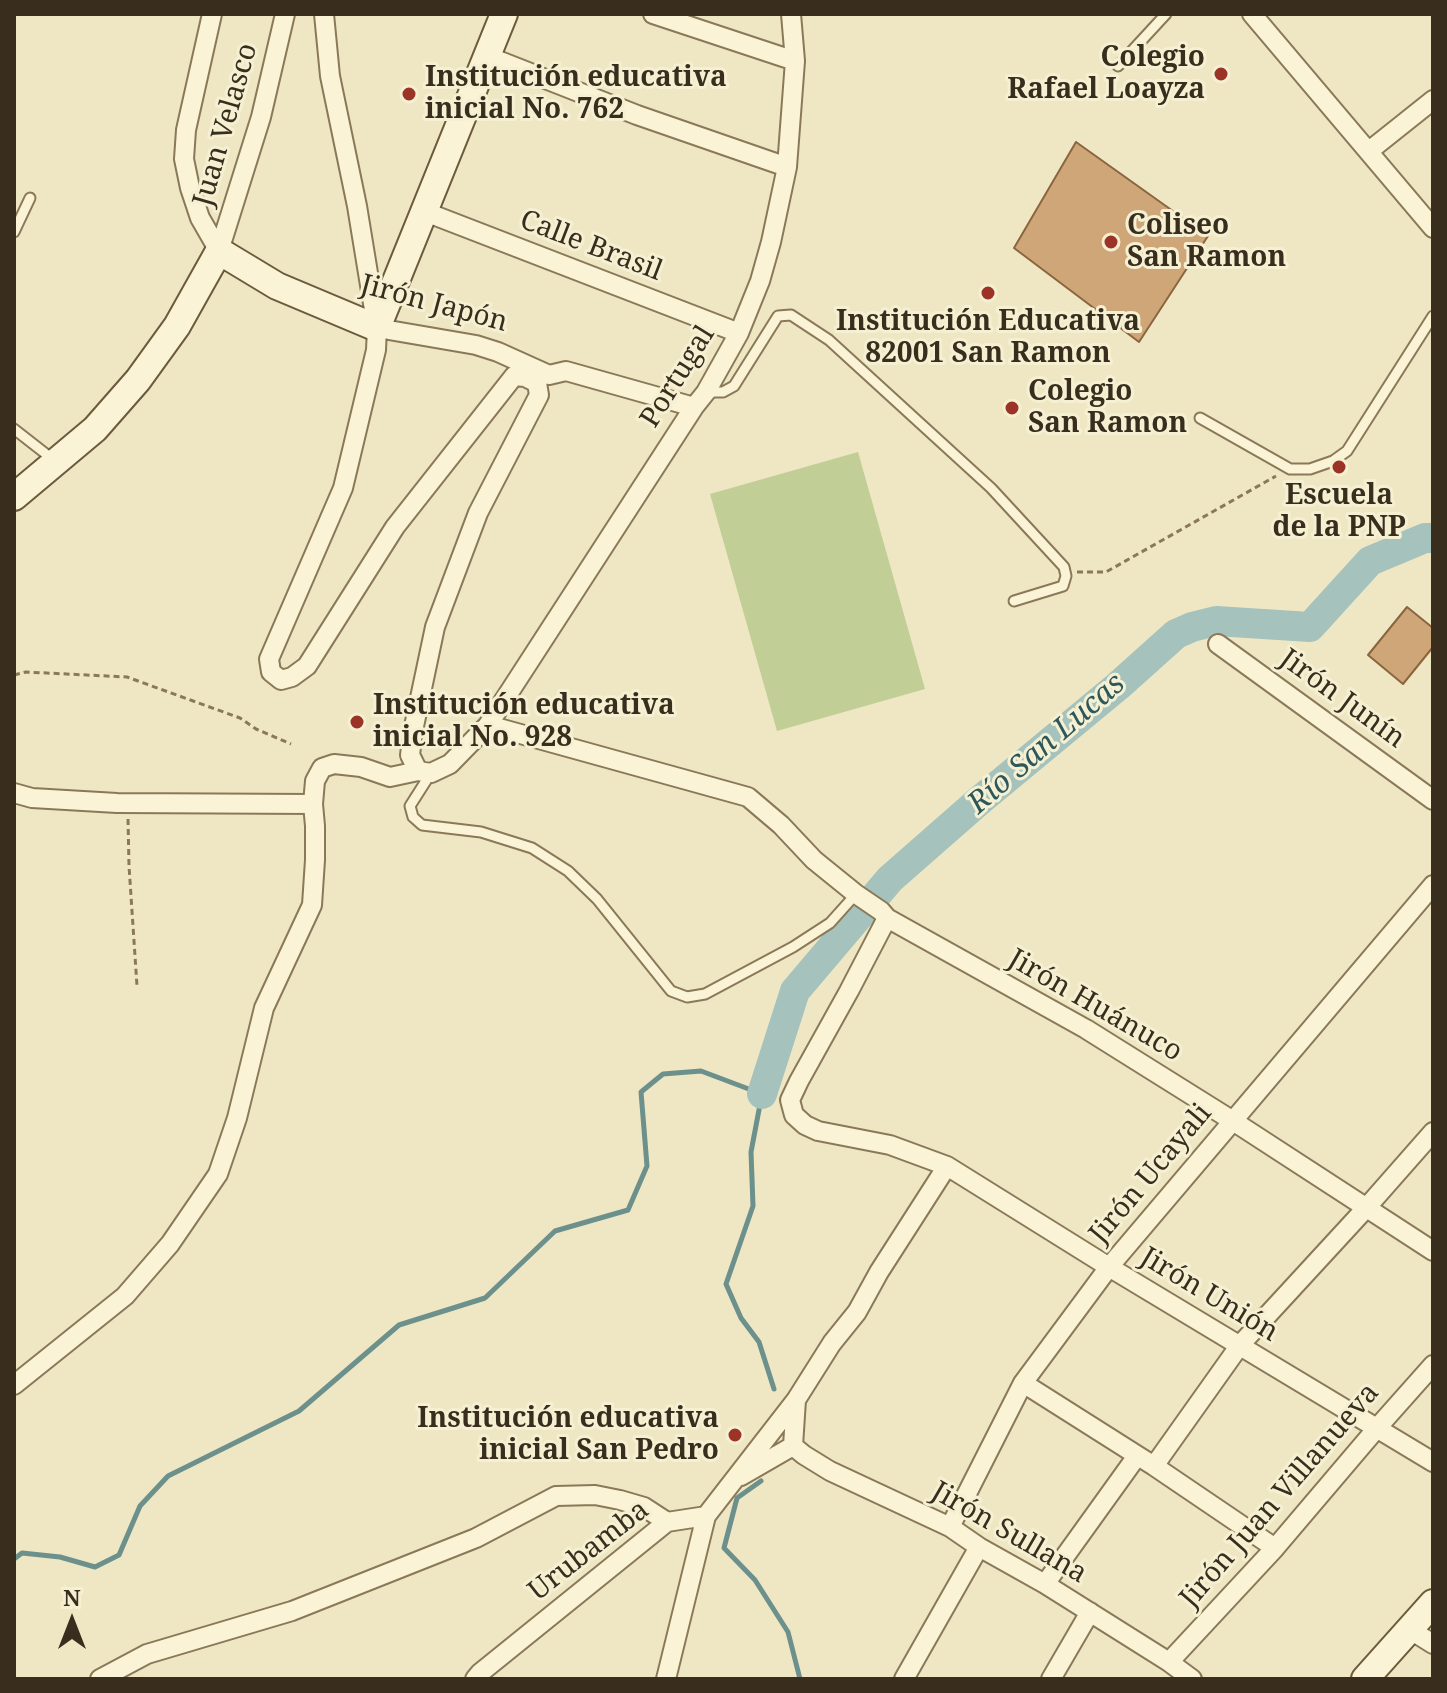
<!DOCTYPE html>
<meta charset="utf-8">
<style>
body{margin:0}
#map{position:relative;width:1447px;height:1693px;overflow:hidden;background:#efe7c3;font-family:"Noto Serif",serif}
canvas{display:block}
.frame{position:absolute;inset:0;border:16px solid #392e1e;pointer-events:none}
.north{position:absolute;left:32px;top:1581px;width:80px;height:80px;-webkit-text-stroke:6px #f6f0d3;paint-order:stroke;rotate:0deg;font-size:22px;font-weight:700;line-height:32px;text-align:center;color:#392e1e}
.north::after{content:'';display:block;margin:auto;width:28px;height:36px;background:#392e1e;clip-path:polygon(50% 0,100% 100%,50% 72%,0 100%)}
</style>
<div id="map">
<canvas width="1447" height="1693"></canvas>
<div class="frame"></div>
<div class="north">N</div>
</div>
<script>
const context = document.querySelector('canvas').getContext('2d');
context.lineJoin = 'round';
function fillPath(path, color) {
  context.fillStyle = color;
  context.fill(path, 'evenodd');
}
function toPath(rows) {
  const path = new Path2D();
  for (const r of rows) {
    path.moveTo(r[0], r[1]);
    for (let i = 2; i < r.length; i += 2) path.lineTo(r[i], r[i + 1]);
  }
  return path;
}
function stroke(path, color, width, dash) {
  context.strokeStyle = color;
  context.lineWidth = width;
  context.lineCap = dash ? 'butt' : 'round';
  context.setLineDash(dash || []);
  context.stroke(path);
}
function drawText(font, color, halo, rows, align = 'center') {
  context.font = font + ' "Noto Serif",serif';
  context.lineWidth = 6;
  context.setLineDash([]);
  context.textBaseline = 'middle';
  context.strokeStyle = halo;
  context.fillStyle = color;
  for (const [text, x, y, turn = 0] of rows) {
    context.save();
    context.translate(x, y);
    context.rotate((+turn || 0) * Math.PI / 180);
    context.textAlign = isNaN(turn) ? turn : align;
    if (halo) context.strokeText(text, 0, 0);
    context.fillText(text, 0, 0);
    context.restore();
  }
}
fillPath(toPath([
 [858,452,925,689,777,731,710,494]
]), '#c1ce96');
stroke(toPath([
 [761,1481,737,1498,724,1548,755,1580,788,1632,800,1679],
 [14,1559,22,1553,60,1557,95,1567,119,1555,140,1506,168,1476,299,1411,399,1325,485,1298,555,1231,628,1210,647,1166,641,1092,663,1074,701,1071,762,1094,751,1152,753,1206,726,1284,741,1318,759,1342,774,1389]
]), '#6c908c', 5);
stroke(toPath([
 [762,1094,795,991,890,879,979,801,1118,686,1176,634,1192,627,1216,621,1310,627,1370,561,1425,538,1433,538]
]), '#a5c2bd', 30);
const building = toPath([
 [1076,142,1208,236,1139,342,1014,248,1076,142],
 [1407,607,1433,628,1433,647,1403,684,1368,655,1407,607]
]);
fillPath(building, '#cea678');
stroke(building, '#8a653e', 2);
const lane = toPath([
 [1118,66,1166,14],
 [14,232,30,198],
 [706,392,723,392,734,386,778,316,791,315,829,340,991,488,1064,567,1066,576,1063,586,1014,601],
 [1200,418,1290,469,1310,469,1333,461,1347,451,1433,316],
 [14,429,55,461],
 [431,773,410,806,413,817,422,825,481,832,532,848,568,871,597,899,671,991,687,997,705,994,793,947,830,923,856,894]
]);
const street = toPath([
 [212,14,186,130,184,159,190,188,200,218,219,251],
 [324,14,330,76,357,206,377,328,376,350,343,488,269,659,271,672,281,680,292,677,307,666,395,527,514,376,525,377,537,383,539,395,478,513,435,627,413,731,410,755,418,771,431,773,450,764,488,725,694,407,706,392,739,333,760,281,771,242,787,167,795,61,791,14],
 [653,14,795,61],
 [1252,14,1433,228],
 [487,56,637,115,787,167],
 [1369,151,1433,100],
 [423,211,739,333],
 [219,251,261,117,285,14],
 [377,328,476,345,498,352,549,375,566,371,694,407],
 [1218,644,1433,800],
 [488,725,748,797,781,825,814,860,856,894,881,911,887,918,1086,1029,1233,1121,1433,1251],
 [14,793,32,798,117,803,313,804],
 [887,918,849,991,799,1081,790,1100,794,1115,805,1125,818,1131,890,1145,947,1166,1109,1267,1433,1462],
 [1023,1383,1154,1466,1275,1548],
 [14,1385,125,1296,170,1244,218,1174,237,1118,264,1008,312,905,315,860,315,826,313,804,315,781,322,768,334,764,361,767,390,777,418,771],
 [793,1446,804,1455,830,1471,950,1527,979,1547,1045,1584,1169,1662,1192,1679],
 [1154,1466,1240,1345,1367,1207,1433,1132],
 [741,1476,793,1446,796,1400],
 [950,1527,1023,1383,1109,1267,1433,885],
 [1045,1584,1137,1456],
 [1409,1629,1433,1644],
 [1169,1662,1275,1548,1377,1428,1433,1365],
 [100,1679,147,1654,292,1611,476,1538,556,1496,595,1495,620,1500,644,1507,667,1522],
 [475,1679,480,1673,667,1522,706,1516,796,1400,832,1343,857,1312,879,1272,947,1166],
 [666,1679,706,1516],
 [904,1679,979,1547],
 [1051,1679,1090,1612]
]);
const secondary = toPath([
 [14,497,95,429,138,380,177,326,219,251,277,286,377,328,504,14],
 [1365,1679,1433,1603]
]);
stroke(lane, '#8a7959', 13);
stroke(street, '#8a7959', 22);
stroke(secondary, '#6c5a3c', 30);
stroke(toPath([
 [1077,572,1106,572,1276,476],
 [14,675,26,672,127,677,240,718,256,729,291,744],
 [128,819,129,866,137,986]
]), '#8a7959', 3, [6, 4]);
stroke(lane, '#faf3d6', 9);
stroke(street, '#faf3d6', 18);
stroke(secondary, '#faf3d6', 26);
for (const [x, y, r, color] of [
 [1221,74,8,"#9b3427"],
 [409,94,8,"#9b3427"],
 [1111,242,8,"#9b3427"],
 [988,293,8,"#9b3427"],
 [1012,408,8,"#9b3427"],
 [1339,467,8,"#9b3427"],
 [357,722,8,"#9b3427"],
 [735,1435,8,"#9b3427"]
]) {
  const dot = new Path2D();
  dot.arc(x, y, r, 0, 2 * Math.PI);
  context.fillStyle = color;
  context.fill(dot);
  stroke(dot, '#f6f0d3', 3);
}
drawText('bold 28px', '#392e1e', '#f6f0d3', [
 ["Colegio",1205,58,"right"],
 ["Rafael Loayza",1205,90,"right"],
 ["Institución educativa",425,78],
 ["inicial No. 762",425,110],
 ["Coliseo",1127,226],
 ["San Ramon",1127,258],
 ["Institución Educativa",988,322,"center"],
 ["82001 San Ramon",988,354,"center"],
 ["Colegio",1028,392],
 ["San Ramon",1028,424],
 ["Escuela",1339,496,"center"],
 ["de la PNP",1339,528,"center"],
 ["Institución educativa",373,706],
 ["inicial No. 928",373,738],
 ["Institución educativa",719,1419,"right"],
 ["inicial San Pedro",719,1451,"right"]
], 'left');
drawText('28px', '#392e1e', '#f6f0d3', [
 ["Juan Velasco",226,125,-74],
 ["Calle Brasil",591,246,21],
 ["Jirón Japón",434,304,15],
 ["Portugal",678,377,-58],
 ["Jirón Junín",1342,699,36],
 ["Jirón Huánuco",1095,1006,30],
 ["Jirón Ucayali",1151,1174,-50],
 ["Jirón Unión",1209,1295,31],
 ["Jirón Juan Villanueva",1280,1496,-49],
 ["Jirón Sullana",1009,1533,30],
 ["Urubamba",589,1551,-38]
]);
drawText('italic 30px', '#2d575a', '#f6f0d3', [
 ["Río San Lucas",1047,744,-41]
]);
</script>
